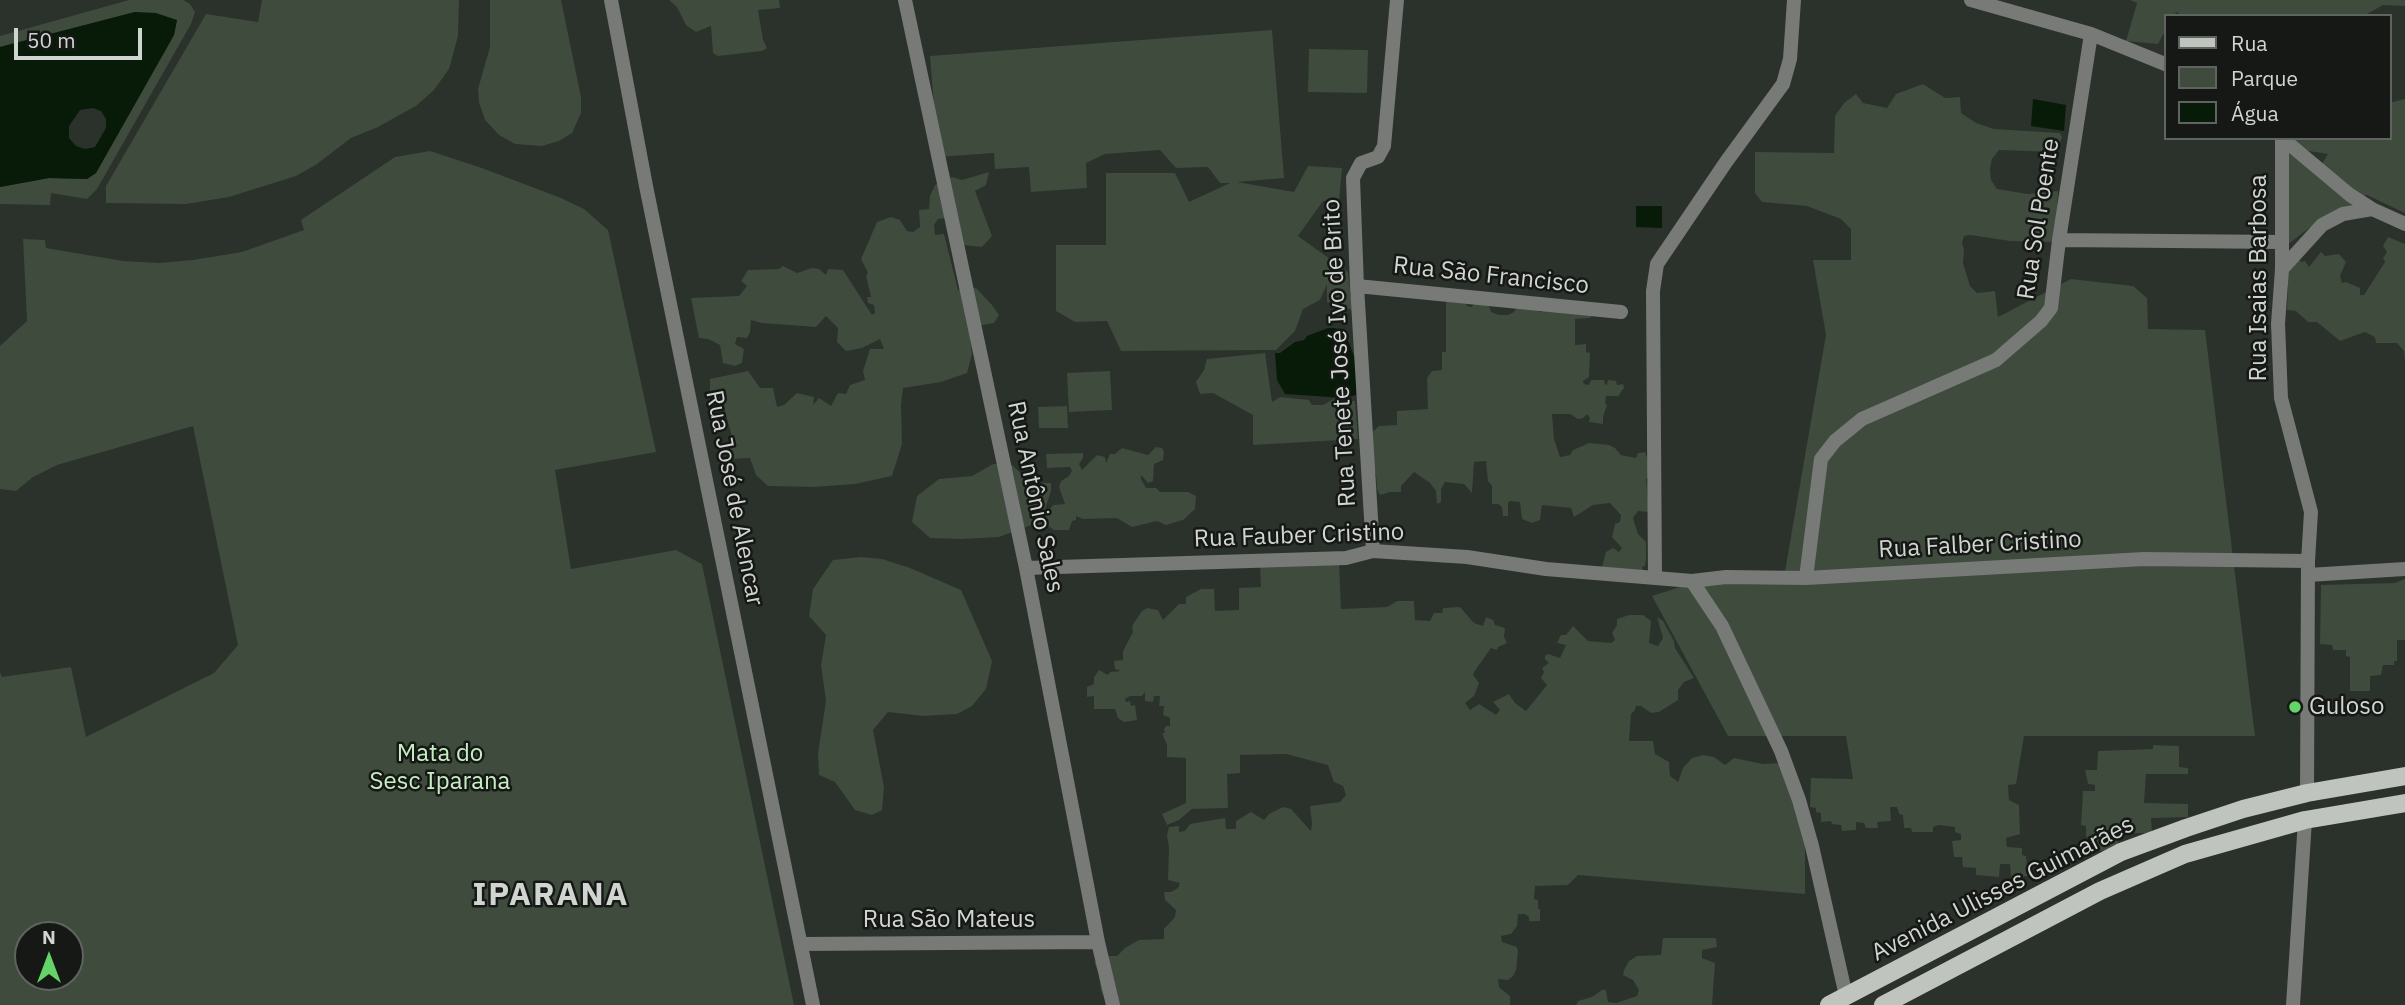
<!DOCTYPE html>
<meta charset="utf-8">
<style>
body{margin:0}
#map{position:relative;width:2405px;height:1005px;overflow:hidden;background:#2b312b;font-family:"IBM Plex Sans",sans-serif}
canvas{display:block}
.legend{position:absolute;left:2164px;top:14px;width:228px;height:126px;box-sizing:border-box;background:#151815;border:2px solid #606460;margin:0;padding:9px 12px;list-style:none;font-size:21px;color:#d1d5d1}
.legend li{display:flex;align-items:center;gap:14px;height:35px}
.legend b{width:35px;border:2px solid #606460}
.north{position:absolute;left:14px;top:921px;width:70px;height:70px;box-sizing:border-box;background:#151815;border:2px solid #606460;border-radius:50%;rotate:0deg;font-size:19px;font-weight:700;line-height:28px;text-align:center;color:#d1d5d1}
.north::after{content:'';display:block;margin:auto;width:24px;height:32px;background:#64d468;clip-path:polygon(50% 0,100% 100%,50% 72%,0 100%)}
.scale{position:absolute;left:14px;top:28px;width:128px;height:32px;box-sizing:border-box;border:4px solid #d1d5d1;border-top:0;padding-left:9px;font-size:21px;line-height:24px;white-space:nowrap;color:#d1d5d1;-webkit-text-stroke:5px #151815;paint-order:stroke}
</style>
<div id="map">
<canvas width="2405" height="1005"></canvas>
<ul class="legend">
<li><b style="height:9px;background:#bfc5be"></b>Rua</li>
<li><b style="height:19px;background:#3e4b3d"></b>Parque</li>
<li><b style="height:19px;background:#081b09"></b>Água</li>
</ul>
<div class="north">N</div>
<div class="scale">50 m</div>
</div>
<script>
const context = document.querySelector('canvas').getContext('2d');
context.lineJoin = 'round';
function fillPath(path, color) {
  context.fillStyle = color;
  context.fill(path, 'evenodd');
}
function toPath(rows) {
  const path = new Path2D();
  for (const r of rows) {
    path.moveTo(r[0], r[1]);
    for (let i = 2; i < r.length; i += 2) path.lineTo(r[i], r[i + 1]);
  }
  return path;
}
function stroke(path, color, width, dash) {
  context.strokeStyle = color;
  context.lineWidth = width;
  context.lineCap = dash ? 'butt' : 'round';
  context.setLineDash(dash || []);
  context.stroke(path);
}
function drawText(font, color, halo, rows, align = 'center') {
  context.font = font + ' "IBM Plex Sans",sans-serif';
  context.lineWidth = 5;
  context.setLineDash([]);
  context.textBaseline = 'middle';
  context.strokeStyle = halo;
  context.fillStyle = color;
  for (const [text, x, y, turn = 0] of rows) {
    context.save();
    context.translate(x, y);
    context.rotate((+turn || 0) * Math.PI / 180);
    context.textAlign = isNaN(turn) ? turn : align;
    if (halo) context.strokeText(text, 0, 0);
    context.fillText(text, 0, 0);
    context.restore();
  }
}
fillPath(toPath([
 [129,0,183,0,190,4,195,12,191,24,97,189,87,199,51,193,50,205,0,204,0,187,49,178,87,179,96,173,174,35,177,20,135,12,0,47,0,36],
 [262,0,459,0,458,36,449,69,434,90,416,106,378,127,351,138,317,164,296,176,229,197,186,204,106,203,106,186,206,14,258,22],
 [490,0,561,0,581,97,581,113,572,133,559,141,542,146,515,144,499,135,485,120,479,102,478,89,490,47],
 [669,0,779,0,780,8,758,10,763,40,767,48,762,51,718,56,713,53,711,26,696,32,686,25,677,7],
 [2130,0,2405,0,2405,6,2383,5,2367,14,2315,16,2183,16,2176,12,2174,16,2165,16,2165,31,2158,44,2126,41,2137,3],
 [1272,30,1284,178,1237,182,1294,192,1308,166,1342,168,1339,202,1323,201,1298,236,1348,272,1352,310,1327,302,1327,284,1320,300,1303,309,1295,331,1276,350,1121,351,1107,321,1075,322,1056,311,1056,245,1106,245,1106,173,1175,173,1189,202,1230,183,1220,183,1208,167,1176,168,1160,150,1105,154,1086,163,1087,188,1031,192,1029,167,995,169,994,153,938,157,930,56],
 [1309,49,1368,50,1367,93,1308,92],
 [1923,84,1945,98,1960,97,1961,113,1976,123,1994,129,2060,133,2062,137,2057,152,1999,150,1992,159,1990,169,1991,180,1997,189,2028,194,2058,191,2056,240,2051,242,2010,241,1970,235,1964,236,1962,243,1964,250,1963,263,1970,286,1977,293,1995,291,1998,317,2071,279,2133,286,2147,298,2148,329,2205,330,2255,736,2024,736,2016,784,2008,785,2009,800,2019,805,2020,834,2006,838,2007,847,2022,848,2022,855,2026,856,2028,876,2011,877,2010,864,2000,864,1999,877,1976,875,1976,868,1963,867,1962,857,1954,857,1952,841,1961,840,1961,834,1955,832,1955,827,1939,825,1933,827,1933,832,1912,832,1911,828,1904,828,1903,815,1899,814,1897,807,1890,807,1891,821,1877,822,1878,828,1866,828,1864,823,1856,822,1856,830,1842,831,1841,825,1832,824,1831,821,1821,822,1821,813,1816,812,1816,808,1810,807,1811,778,1853,779,1846,736,1728,736,1652,596,1730,571,1785,571,1826,335,1813,260,1851,260,1851,229,1841,219,1807,206,1762,202,1755,193,1755,152,1834,153,1835,116,1844,103,1856,94,1863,103,1887,108,1896,94],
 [2405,99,2405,213,2367,195,2352,200,2356,204,2325,216,2287,245,2287,149,2316,173,2328,154,2289,148,2286,138,2389,138,2389,103],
 [430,151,482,168,561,198,584,209,608,230,656,452,555,470,571,569,676,550,702,564,794,1005,0,1005,0,672,2,677,71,667,86,737,214,673,238,645,193,426,57,465,33,477,16,491,0,489,0,346,27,321,23,239,45,240,46,248,123,261,159,263,193,260,242,252,304,230,301,220,395,157],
 [28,935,70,935,70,977,28,977],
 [989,172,986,185,975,191,992,236,982,247,963,245,946,218,938,219,934,225,935,235,944,234,958,290,976,288,992,305,999,315,994,323,969,327,972,354,967,373,941,382,903,388,901,405,902,444,892,476,855,484,814,487,768,486,756,475,750,458,733,459,729,446,734,444,723,404,721,402,719,392,710,393,710,379,748,371,760,388,773,388,777,407,784,405,797,393,814,397,813,405,819,398,831,406,838,393,846,394,850,385,865,380,863,371,870,349,884,349,880,339,862,348,846,351,837,342,838,328,826,316,816,327,762,323,751,320,750,332,747,338,737,337,735,344,744,349,742,363,735,366,723,363,720,345,708,339,699,338,691,298,739,296,747,286,741,281,748,270,779,269,783,266,797,273,812,268,819,269,826,275,828,269,843,270,872,315,875,313,874,305,868,303,867,297,871,297,866,276,868,273,861,259,877,222,891,217,900,220,907,231,913,232,920,227,919,210,929,209,930,196,935,185,952,177,962,180],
 [2388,237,2405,244,2405,361,2404,351,2397,343,2376,343,2375,337,2365,332,2340,341,2317,322,2308,322,2296,311,2287,310,2288,286,2285,283,2287,271,2299,259,2301,262,2305,261,2309,267,2321,252,2325,256,2339,254,2346,262,2340,276,2342,283,2346,282,2360,288,2360,295,2364,295,2385,262,2383,258,2387,252,2383,246],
 [1446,301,1465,302,1467,306,1472,307,1474,301,1487,301,1491,312,1499,315,1508,315,1514,312,1519,304,1535,305,1538,311,1542,312,1545,307,1593,314,1590,318,1575,319,1575,345,1586,344,1586,352,1590,353,1589,377,1583,381,1584,384,1589,385,1591,380,1604,380,1605,384,1607,385,1608,380,1616,381,1617,385,1623,384,1624,388,1618,396,1606,396,1605,403,1607,405,1603,417,1603,424,1589,422,1590,418,1587,414,1583,418,1578,419,1570,414,1552,414,1554,439,1560,457,1570,455,1573,450,1589,443,1609,445,1615,448,1621,455,1636,458,1638,453,1645,452,1648,460,1649,477,1646,479,1649,512,1638,511,1633,518,1638,534,1646,542,1646,560,1645,566,1642,567,1644,572,1601,570,1606,552,1613,548,1619,552,1622,548,1612,537,1615,524,1620,522,1621,515,1610,503,1593,505,1574,517,1571,508,1542,505,1540,520,1532,523,1522,519,1520,502,1510,501,1508,503,1508,516,1503,516,1502,507,1498,504,1492,504,1492,486,1488,481,1486,461,1474,462,1472,493,1464,484,1445,482,1441,489,1441,502,1437,504,1436,491,1430,483,1414,472,1401,486,1401,492,1390,492,1380,495,1377,489,1376,474,1373,470,1370,434,1379,426,1397,425,1397,411,1428,409,1427,378,1432,371,1442,370,1442,352,1446,352],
 [1265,353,1272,402,1280,397,1309,400,1312,405,1323,405,1335,398,1345,401,1355,401,1358,439,1253,445,1253,415,1213,393,1200,394,1196,382,1204,370,1207,359],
 [1110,371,1112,410,1069,412,1067,373],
 [1067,406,1068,428,1039,428,1038,407],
 [1156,447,1162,448,1164,452,1163,460,1154,464,1153,481,1148,483,1141,475,1141,479,1146,488,1156,488,1160,492,1188,492,1196,496,1195,509,1183,520,1166,525,1157,521,1132,527,1117,518,1083,519,1076,516,1076,520,1072,521,1069,530,1054,530,1047,525,1031,525,999,537,961,539,930,538,912,522,917,496,939,479,972,476,993,464,1012,465,1031,483,1051,483,1051,491,1045,509,1051,508,1053,505,1065,504,1059,487,1061,481,1069,476,1072,471,1070,467,1047,468,1046,454,1083,453,1083,458,1079,464,1082,470,1097,455,1105,457,1106,463,1110,454,1115,454,1122,448,1148,455],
 [861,557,882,559,910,568,961,590,992,661,986,689,972,706,957,714,923,716,888,712,873,730,884,787,882,810,872,815,855,810,835,782,819,775,818,753,826,701,821,665,826,635,809,616,813,589,833,560],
 [1339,561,1341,609,1387,607,1397,601,1414,601,1415,620,1430,621,1434,613,1442,613,1443,608,1460,607,1474,623,1483,626,1486,617,1493,620,1495,625,1505,628,1504,637,1507,643,1498,647,1497,650,1491,648,1474,672,1473,675,1479,683,1474,696,1465,703,1470,710,1479,704,1496,715,1500,710,1493,702,1509,694,1515,703,1526,711,1547,685,1541,678,1544,672,1542,668,1549,663,1545,659,1545,656,1548,654,1560,658,1566,645,1557,643,1561,635,1566,635,1573,626,1588,641,1611,643,1615,640,1612,633,1617,625,1617,619,1629,615,1643,615,1651,621,1649,643,1658,646,1663,638,1657,617,1663,621,1674,641,1675,648,1694,678,1684,682,1678,690,1678,700,1659,712,1651,713,1641,706,1636,706,1635,710,1631,714,1629,741,1653,741,1655,754,1669,762,1670,776,1678,782,1683,768,1692,758,1703,755,1714,757,1725,765,1734,758,1763,764,1782,763,1805,834,1805,894,1578,875,1568,885,1535,886,1534,899,1538,900,1538,909,1540,909,1540,921,1529,921,1529,917,1525,914,1518,914,1517,926,1511,934,1501,936,1502,942,1517,947,1518,951,1516,970,1513,976,1508,980,1498,979,1499,987,1510,996,1510,1005,1108,1005,1101,991,1099,973,1094,962,1108,956,1117,956,1125,948,1139,940,1164,939,1164,929,1175,917,1176,910,1165,900,1164,892,1171,892,1178,888,1180,883,1168,880,1169,848,1167,835,1169,827,1179,826,1179,832,1185,831,1190,824,1225,818,1226,829,1236,829,1236,821,1251,812,1264,820,1269,814,1283,807,1291,809,1311,831,1312,824,1310,806,1340,802,1346,795,1343,786,1334,782,1328,765,1286,754,1240,755,1240,773,1227,774,1228,808,1192,809,1179,820,1167,825,1162,814,1186,803,1186,758,1167,757,1167,745,1162,733,1165,733,1164,729,1166,726,1170,726,1170,718,1163,715,1164,706,1159,706,1160,696,1154,696,1153,702,1145,701,1145,692,1142,696,1130,696,1125,699,1126,702,1130,701,1131,706,1135,705,1137,720,1124,722,1118,718,1115,709,1094,709,1094,696,1087,697,1087,687,1094,684,1094,677,1099,670,1108,675,1110,672,1121,671,1115,669,1114,661,1123,660,1123,651,1133,632,1132,626,1142,611,1147,608,1158,610,1163,620,1179,604,1186,604,1186,597,1201,589,1214,589,1215,611,1239,610,1239,588,1261,587,1260,564],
 [2405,579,2405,640,2397,640,2397,661,2394,661,2394,665,2383,665,2381,675,2370,676,2370,691,2350,691,2350,657,2346,656,2346,650,2333,650,2332,645,2320,644,2321,585,2395,583],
 [2153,745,2179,746,2179,767,2188,768,2188,774,2146,774,2144,803,2188,804,2188,817,2151,818,2152,833,2120,833,2117,850,2098,851,2098,847,2092,847,2092,838,2086,837,2086,826,2081,825,2083,791,2095,791,2095,785,2088,784,2085,770,2097,770,2098,751,2153,749],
 [1663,938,1716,938,1717,947,1702,950,1702,958,1715,963,1712,1005,1576,1005,1578,1001,1592,997,1602,990,1606,990,1608,1002,1616,1003,1637,996,1639,990,1633,980,1623,975,1624,970,1629,961,1637,956,1661,955]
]), '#3e4b3d');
fillPath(toPath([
 [135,12,156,13,177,20,174,35,96,173,87,179,49,178,0,187,0,47],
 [93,108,101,111,106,119,106,128,95,147,85,149,76,146,69,138,69,126,80,110],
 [2033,99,2066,105,2064,131,2031,126],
 [1636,206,1662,206,1662,228,1636,227],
 [1328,328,1335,328,1342,332,1349,343,1358,367,1356,395,1344,398,1285,394,1277,380,1275,353,1280,353,1295,342,1304,340,1307,336]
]), '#081b09');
stroke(toPath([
 [611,0,646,186,813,1005],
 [905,0,1026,568,1098,942,1113,1005],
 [1971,0,2091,34,2165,64],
 [2282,138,2282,269,2278,324,2281,398,2311,512,2308,561,2307,793],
 [2282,138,2350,195,2372,209,2405,224],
 [2059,240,2282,242],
 [2282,269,2322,225,2343,214,2372,209],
 [1357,286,1621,312],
 [1373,551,1357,286,1353,178,1361,163,1378,157,1384,146,1397,0],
 [1026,568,1346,558,1373,551,1467,557,1546,569,1692,581,1726,577,1806,578,2144,559,2308,561],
 [2308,575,2405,569],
 [1655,578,1653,291,1657,264,1726,162,1783,84,1790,59,1794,0],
 [1806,578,1821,459,1835,441,1862,419,1996,360,2041,321,2051,308,2059,240,2091,34],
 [1692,581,1722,626,1781,751,1799,800,1812,846,1846,996],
 [801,944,1098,942],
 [2293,1005,2305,820]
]), '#777a77', 14);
stroke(toPath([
 [1829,1005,2121,852,2186,828,2243,809,2307,793,2405,776],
 [1883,1005,2100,891,2185,854,2305,820,2405,803]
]), '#bfc5be', 18);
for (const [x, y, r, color] of [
 [2295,707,7,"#64d468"]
]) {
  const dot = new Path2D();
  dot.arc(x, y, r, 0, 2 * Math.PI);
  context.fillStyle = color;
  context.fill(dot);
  stroke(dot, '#151815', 2.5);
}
drawText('24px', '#d1d5d1', '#151815', [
 ["Rua Sol Poente",2039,219,-81],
 ["Rua São Francisco",1491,276,6],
 ["Rua Isaias Barbosa",2259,278,-90],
 ["Rua Tenete José Ivo de Brito",1340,353,-93],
 ["Rua Antônio Sales",1035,497,78],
 ["Rua José de Alencar",734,498,79],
 ["Rua Fauber Cristino",1299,536,-2],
 ["Rua Falber Cristino",1980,545,-3],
 ["Avenida Ulisses Guimarães",2003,889,-27],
 ["Rua São Mateus",949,920]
]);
drawText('24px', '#d1d5d1', '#151815', [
 ["Guloso",2309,707]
], 'left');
drawText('24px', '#c5efc3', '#151815', [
 ["Mata do",440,754],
 ["Sesc Iparana",440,782]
]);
context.letterSpacing = '2px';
drawText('bold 32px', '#d1d5d1', '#151815', [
 ["IPARANA",551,896]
]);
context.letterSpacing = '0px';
</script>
